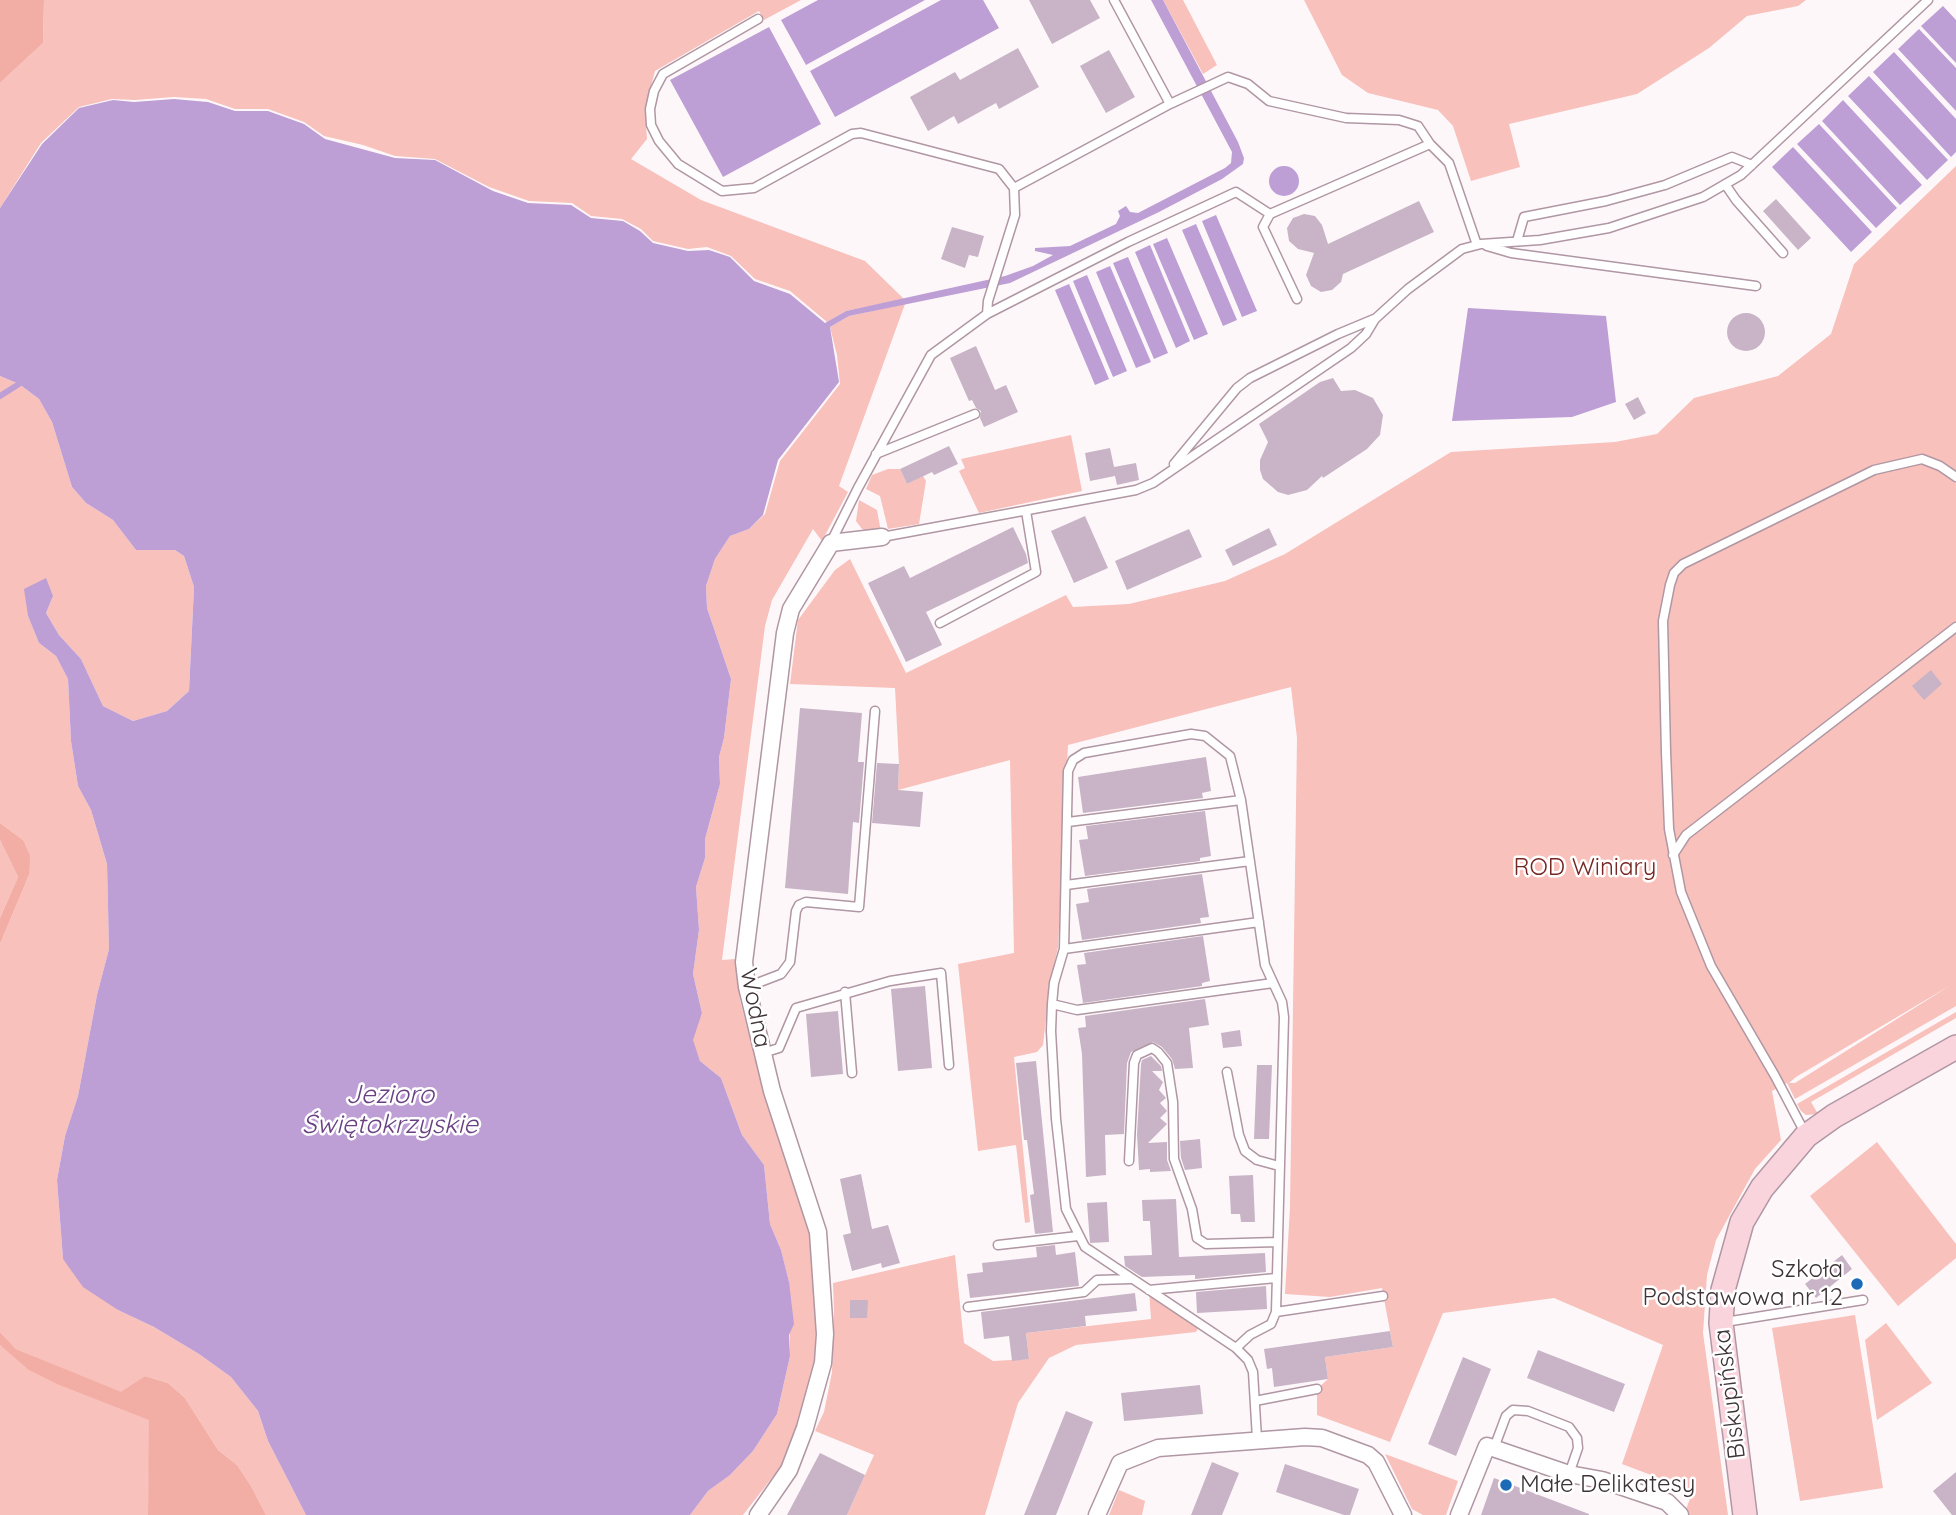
<!DOCTYPE html>
<meta charset="utf-8">
<style>
body{margin:0}
canvas{display:block;background:#fdf7fa}
</style>
<canvas width="1956" height="1515"></canvas>
<script>
const context = document.querySelector('canvas').getContext('2d');
context.lineJoin = 'round';
function fillPath(path, color) {
  context.fillStyle = color;
  context.fill(path, 'evenodd');
}
function toPath(rows) {
  const path = new Path2D();
  for (const r of rows) {
    if (r.length === 3) {
      path.moveTo(r[0] + r[2], r[1]);
      path.arc(r[0], r[1], r[2], 0, 2 * Math.PI);
      continue;
    }
    path.moveTo(r[0], r[1]);
    for (let i = 2; i < r.length; i += 2) path.lineTo(r[i], r[i + 1]);
  }
  return path;
}
function stroke(path, color, width, dash) {
  context.strokeStyle = color;
  context.lineWidth = width;
  context.lineCap = dash ? 'butt' : 'round';
  context.setLineDash(dash || []);
  context.stroke(path);
}
function drawText(font, color, halo, rows, align = 'center') {
  context.font = font + ' Quicksand,sans-serif';
  context.lineWidth = 5;
  context.setLineDash([]);
  context.textBaseline = 'middle';
  context.strokeStyle = halo;
  context.fillStyle = color;
  for (const [text, x, y, turn = 0] of rows) {
    context.save();
    context.translate(x, y);
    context.rotate((+turn || 0) * Math.PI / 180);
    context.textAlign = isNaN(turn) ? turn : align;
    if (halo) context.strokeText(text, 0, 0);
    context.fillText(text, 0, 0);
    context.restore();
  }
}
fillPath(toPath([
 [44,0,801,0,764,20,759,11,655,71,645,110,647,139,631,159,701,200,865,261,904,299,846,311,827,322,790,291,755,279,731,256,707,247,688,249,653,241,641,229,622,219,591,216,572,203,529,201,489,187,435,159,395,156,363,145,324,136,304,122,268,109,235,109,206,99,174,97,135,100,112,99,79,107,41,143,0,208,0,83,43,43],
 [1163,0,1183,0,1217,65,1203,74],
 [1304,0,1806,0,1798,6,1747,16,1709,48,1637,94,1509,124,1520,167,1471,181,1453,126,1438,110,1368,93,1342,75],
 [1956,166,1956,1006,1795,1099,1787,1083,1772,1091,1781,1140,1755,1169,1716,1240,1707,1275,1703,1333,1728,1515,1687,1515,1686,1509,1693,1491,1622,1464,1663,1345,1554,1298,1443,1313,1390,1442,1317,1415,1317,1389,1328,1379,1325,1357,1393,1347,1382,1288,1330,1297,1285,1294,1290,1207,1297,738,1291,687,1068,745,1058,947,1050,984,1043,1045,1037,1052,1014,1057,1030,1222,1025,1223,1016,1145,978,1151,958,964,1014,953,1010,760,898,790,899,764,895,688,790,684,798,620,835,570,850,559,906,673,1066,595,1073,607,1129,604,1225,581,1285,554,1451,452,1615,442,1657,434,1694,398,1778,376,1831,334,1854,264],
 [1951,985,1795,1083,1789,1083,1796,1077],
 [905,304,839,486,848,492,822,541,813,529,772,600,765,626,722,960,736,959,740,1000,764,1093,810,1236,817,1305,814,1370,804,1408,782,1465,743,1515,690,1515,708,1491,730,1475,753,1451,777,1414,790,1356,789,1282,781,1250,770,1224,764,1165,742,1135,721,1078,700,1061,692,1040,702,1013,693,974,699,930,696,887,705,858,705,839,720,784,719,757,724,738,731,679,707,608,706,586,715,559,730,536,749,529,765,514,780,461,840,384,837,355,830,327,849,316],
 [0,376,19,384,39,399,52,422,72,487,86,503,113,520,136,550,175,550,184,556,194,587,189,691,167,711,133,721,103,706,81,659,59,635,46,613,53,596,28,616,39,643,56,656,68,679,71,741,78,786,91,810,107,864,109,949,97,995,78,1096,65,1136,57,1180,63,1259,118,1310,154,1327,199,1354,231,1377,258,1411,268,1441,306,1515,266,1515,251,1486,237,1465,218,1450,185,1398,168,1383,145,1376,121,1393,16,1349,0,1332,0,944,29,875,23,840,0,823],
 [1071,435,1082,491,979,513,959,471,965,468,961,459],
 [888,469,900,469,907,484,923,476,926,481,919,524,888,529,880,496,866,489,872,475],
 [859,500,877,510,881,532,871,532,862,529,856,521],
 [0,840,18,877,0,918],
 [1956,1012,1956,1018,1811,1102,1818,1114,1806,1115,1801,1111,1797,1104],
 [1877,1142,1956,1244,1956,1258,1898,1306,1810,1196],
 [955,1255,964,1343,993,1361,1029,1359,1026,1333,1151,1319,1149,1290,1200,1325,1196,1332,1076,1345,1049,1358,1018,1403,985,1515,847,1515,874,1455,815,1431,824,1412,832,1372,834,1310,833,1283],
 [1855,1315,1883,1488,1800,1501,1772,1328],
 [1886,1323,1932,1383,1877,1420,1865,1340],
 [0,1345,61,1386,150,1420,148,1515,0,1515],
 [1385,1454,1458,1481,1446,1515,1423,1515,1412,1509],
 [1119,1490,1145,1501,1142,1515,1109,1515]
]), '#f8c1bb');
fillPath(toPath([
 [0,0,44,0,43,43,0,83],
 [0,823,23,840,30,856,29,875,0,944,0,918,18,877,0,840],
 [0,1332,16,1349,121,1392,145,1376,168,1383,185,1398,218,1450,237,1465,251,1486,266,1515,148,1515,149,1420,61,1386,29,1370,0,1345]
]), '#f2ada5');
fillPath(toPath([
 [818,0,925,0,806,65,781,20],
 [941,0,983,0,999,28,835,117,810,71],
 [1151,0,1163,0,1238,142,1244,158,1243,164,1222,179,1159,212,1010,283,849,316,830,327,839,382,778,460,763,515,749,529,730,536,715,559,706,586,707,608,731,679,724,738,719,757,720,784,705,839,705,858,696,887,699,930,693,974,702,1013,693,1040,700,1061,721,1078,742,1135,764,1165,770,1224,781,1250,789,1282,794,1324,789,1335,790,1356,777,1414,753,1451,730,1475,708,1491,690,1515,306,1515,268,1441,258,1411,231,1377,199,1354,154,1327,118,1310,83,1287,63,1259,57,1180,65,1136,78,1096,97,995,109,949,107,864,91,810,78,786,71,741,68,679,56,656,39,643,28,616,24,589,46,578,53,596,46,613,59,635,81,659,103,706,133,721,167,711,189,691,194,587,184,556,175,550,136,550,113,520,86,503,72,487,52,422,39,399,19,384,0,376,0,208,42,144,79,108,113,100,134,102,174,99,208,102,235,111,268,111,304,124,325,139,395,158,435,160,493,191,528,203,571,205,591,218,623,221,640,231,653,243,688,251,709,250,730,257,754,281,790,294,825,323,846,311,1005,276,1033,266,1053,255,1035,251,1035,248,1070,246,1116,224,1120,216,1118,211,1126,206,1130,212,1138,213,1225,168,1231,163,1232,152],
 [1943,6,1956,20,1956,63,1921,26],
 [769,27,821,124,723,177,670,80],
 [1919,29,1956,68,1956,111,1898,49],
 [1894,52,1956,119,1956,152,1951,157,1873,72],
 [1869,76,1948,160,1927,180,1848,96],
 [1843,100,1922,185,1900,205,1822,121],
 [1819,124,1897,208,1876,228,1797,144],
 [1793,147,1872,232,1851,252,1772,167],
 [1284,181,15],
 [1216,215,1257,311,1242,317,1202,221],
 [1196,224,1237,320,1223,326,1182,230],
 [1167,238,1208,334,1194,340,1153,244],
 [1150,245,1190,341,1176,348,1135,252],
 [1128,257,1168,353,1154,359,1113,263],
 [1110,266,1151,362,1136,368,1096,272],
 [1087,275,1127,371,1113,377,1073,281],
 [1069,284,1109,379,1095,385,1055,290],
 [1468,308,1606,316,1616,402,1572,417,1452,421]
]), '#bd9fd5');
stroke(toPath([
 [0,396,19,384]
]), '#bd9fd5', 6);
fillPath(toPath([
 [1029,0,1090,0,1100,18,1052,44],
 [1018,48,1039,87,999,109,996,103,958,124,954,116,928,131,910,97,955,72,960,80],
 [1109,50,1135,97,1106,113,1080,66],
 [1776,199,1811,238,1798,250,1763,211],
 [1419,201,1434,232,1343,274,1341,282,1332,290,1321,292,1311,286,1306,275,1314,253,1298,249,1289,241,1287,228,1293,218,1304,214,1315,216,1322,225,1328,244],
 [952,227,984,236,978,257,969,255,965,268,941,259],
 [1746,332,19],
 [976,346,995,390,1006,385,1018,412,984,427,980,418,981,411,976,408,972,400,969,401,950,358],
 [1333,378,1341,391,1355,390,1373,398,1383,415,1380,435,1367,449,1323,478,1322,476,1307,490,1288,495,1278,492,1263,479,1260,470,1260,460,1268,442,1259,424,1320,382],
 [1638,397,1646,413,1634,420,1625,404],
 [949,446,958,464,934,475,932,472,907,484,900,469],
 [1110,448,1114,467,1136,463,1139,480,1117,485,1115,476,1090,481,1085,453],
 [1085,516,1108,568,1074,583,1051,531],
 [1013,527,1026,554,1028,563,926,612,942,645,906,662,868,583,904,566,910,578],
 [1269,528,1277,545,1233,566,1225,550],
 [1189,529,1202,557,1127,590,1115,561],
 [1931,670,1942,684,1924,700,1912,686],
 [800,708,862,713,858,762,864,762,859,823,853,822,848,894,785,888],
 [1206,757,1211,791,1202,793,1203,798,1083,813,1078,777],
 [877,763,899,764,898,790,923,792,920,827,872,823],
 [1205,811,1211,856,1200,858,1200,861,1085,876,1079,840,1088,839,1086,826],
 [1202,874,1209,917,1200,918,1201,923,1082,940,1076,904,1089,902,1087,889],
 [1203,936,1210,981,1202,983,1202,986,1083,1003,1077,965,1086,964,1084,953],
 [925,986,932,1068,898,1071,891,989],
 [1205,999,1209,1025,1189,1028,1193,1068,1175,1069,1172,1059,1162,1047,1153,1042,1131,1052,1127,1063,1124,1134,1105,1135,1106,1175,1086,1177,1082,1054,1078,1028,1086,1027,1085,1016],
 [838,1011,843,1074,811,1077,806,1014],
 [1240,1030,1242,1046,1223,1048,1221,1033],
 [1151,1056,1161,1066,1162,1071,1152,1071,1163,1082,1159,1090,1166,1098,1160,1103,1167,1111,1160,1118,1167,1124,1148,1143,1167,1142,1167,1160,1171,1171,1150,1172,1150,1169,1139,1170,1137,1134,1141,1064,1142,1060],
 [1036,1061,1053,1232,1035,1234,1030,1195,1034,1194,1027,1140,1024,1140,1016,1063],
 [1257,1065,1272,1065,1269,1139,1254,1139],
 [1200,1139,1202,1168,1185,1170,1181,1158,1180,1141],
 [861,1174,872,1229,888,1225,900,1263,882,1268,881,1263,852,1271,843,1235,851,1233,840,1179],
 [1253,1175,1255,1222,1241,1222,1240,1214,1231,1214,1229,1176],
 [1176,1199,1179,1257,1265,1253,1266,1272,1195,1279,1195,1275,1142,1277,1125,1266,1124,1256,1152,1255,1150,1221,1143,1221,1142,1200],
 [1107,1202,1109,1242,1090,1243,1087,1203],
 [1055,1245,1056,1255,1075,1252,1079,1286,970,1298,967,1274,983,1272,982,1263,1037,1257,1036,1247],
 [1842,1255,1852,1269,1816,1298,1805,1284],
 [1266,1286,1267,1309,1197,1313,1196,1292],
 [1135,1293,1137,1311,1085,1316,1086,1326,1026,1333,1029,1359,1012,1361,1009,1336,984,1339,981,1312],
 [850,1300,868,1300,867,1318,850,1318],
 [1390,1331,1393,1347,1325,1357,1328,1379,1274,1387,1272,1368,1267,1369,1264,1349],
 [1538,1350,1625,1384,1614,1412,1527,1378],
 [1463,1357,1491,1369,1456,1456,1428,1444],
 [1200,1385,1203,1414,1124,1421,1121,1393],
 [1066,1411,1093,1422,1056,1515,1024,1515],
 [820,1453,865,1475,847,1515,787,1515],
 [1212,1462,1239,1473,1222,1515,1191,1515],
 [1285,1464,1359,1489,1350,1515,1344,1515,1276,1492],
 [1956,1472,1956,1515,1952,1515,1933,1491],
 [1494,1478,1589,1514,1589,1515,1481,1515]
]), '#c8b4c6');
const lane = toPath([
 [1114,0,1170,104],
 [758,19,663,74,654,91,650,109,651,125,659,141,678,164,722,191,754,188,852,134,861,133,999,169,1014,188,1015,215,988,301,987,314,931,355,858,488,831,542],
 [1725,184,1736,200,1783,253],
 [1014,188,1170,104,1228,77,1248,84,1269,101,1346,118,1399,120,1418,126,1430,144],
 [1270,214,1263,227,1297,299],
 [1517,241,1524,217,1606,201,1665,185,1732,157,1752,165],
 [1487,246,1511,253,1756,286],
 [987,314,1128,242,1236,192,1270,214,1430,144,1449,163,1477,245],
 [876,454,975,414],
 [1174,464,1237,388,1250,378,1338,334,1374,319],
 [882,537,1136,490,1153,483,1351,348,1366,334,1375,319,1408,289,1462,249,1481,244,1540,240,1609,228,1703,197,1741,175,1928,0],
 [940,623,1036,572,1026,511],
 [1068,822,1241,800],
 [1673,855,1686,835,1956,627],
 [1066,885,1250,861],
 [1064,949,1259,922],
 [747,987,781,974,790,962,796,911,799,905,806,902,859,907,875,711],
 [845,992,852,1073],
 [1052,1004,1077,1010,1273,983],
 [763,1053,779,1048,796,1008,890,981,941,973,949,1065],
 [1227,1072,1239,1135,1245,1151,1257,1160,1279,1166],
 [1805,1133,1775,1076,1711,966,1681,892,1669,829,1666,752,1663,621,1670,585,1674,573,1683,564,1874,470,1922,459,1940,466,1956,477],
 [1129,1161,1134,1063,1137,1055,1152,1048,1158,1052,1167,1063,1173,1102,1174,1159,1192,1209,1197,1238,1206,1244,1277,1242],
 [998,1245,1078,1236],
 [1149,1290,1276,1278],
 [968,1307,1084,1292,1097,1280,1131,1279],
 [1276,1312,1383,1296],
 [1725,1322,1863,1300],
 [1236,1348,1250,1335,1271,1324,1276,1312,1284,1017,1282,1002,1265,965,1241,800,1230,756,1205,736,1191,734,1084,753,1073,760,1068,771,1064,949,1054,983,1052,1004,1051,1031,1056,1119,1066,1209,1085,1247,1236,1348,1248,1360,1253,1372,1257,1439],
 [1255,1401,1317,1389],
 [1494,1448,1506,1416,1513,1410,1528,1411,1569,1427,1577,1438,1578,1448,1569,1474]
]);
const street = toPath([
 [758,1515,789,1470,805,1428,823,1363,825,1334,818,1232,772,1091,747,987,744,962,785,633,791,609,831,543,882,537],
 [1097,1515,1120,1463,1158,1448,1305,1437,1322,1438,1368,1455,1376,1462,1403,1515],
 [1459,1515,1487,1446,1569,1474,1602,1480,1667,1502,1680,1515]
]);
const secondary = toPath([
 [1745,1515,1721,1323,1723,1290,1742,1222,1762,1188,1806,1136,1834,1116,1956,1047]
]);
stroke(lane, '#b097a3', 11);
stroke(street, '#b097a3', 19);
stroke(secondary, '#b097a3', 26);
stroke(lane, '#fff', 8);
stroke(street, '#fff', 16);
stroke(secondary, '#fad4dd', 23);
for (const [x, y, r, color] of [
 [1857,1284,7,"#1d6ab9"],
 [1506,1485,7,"#1d6ab9"]
]) {
  const dot = new Path2D();
  dot.arc(x, y, r, 0, 2 * Math.PI);
  context.fillStyle = color;
  context.fill(dot);
  stroke(dot, '#fff', 2.5);
}
drawText('24px', '#762723', '#fff', [
 ["ROD Winiary",1585,868]
]);
drawText('24px', '#3e3438', '#fff', [
 ["Wodna",755,1008,79],
 ["Biskupińska",1730,1394,-97]
]);
drawText('24px', '#3e3438', '#fff', [
 ["Szkoła",1843,1270],
 ["Podstawowa nr 12",1843,1298],
 ["Małe Delikatesy",1520,1485,"left"]
], 'right');
drawText('italic 26px', '#694183', '#fff', [
 ["Jezioro",390,1095],
 ["Świętokrzyskie",390,1125]
]);
</script>
